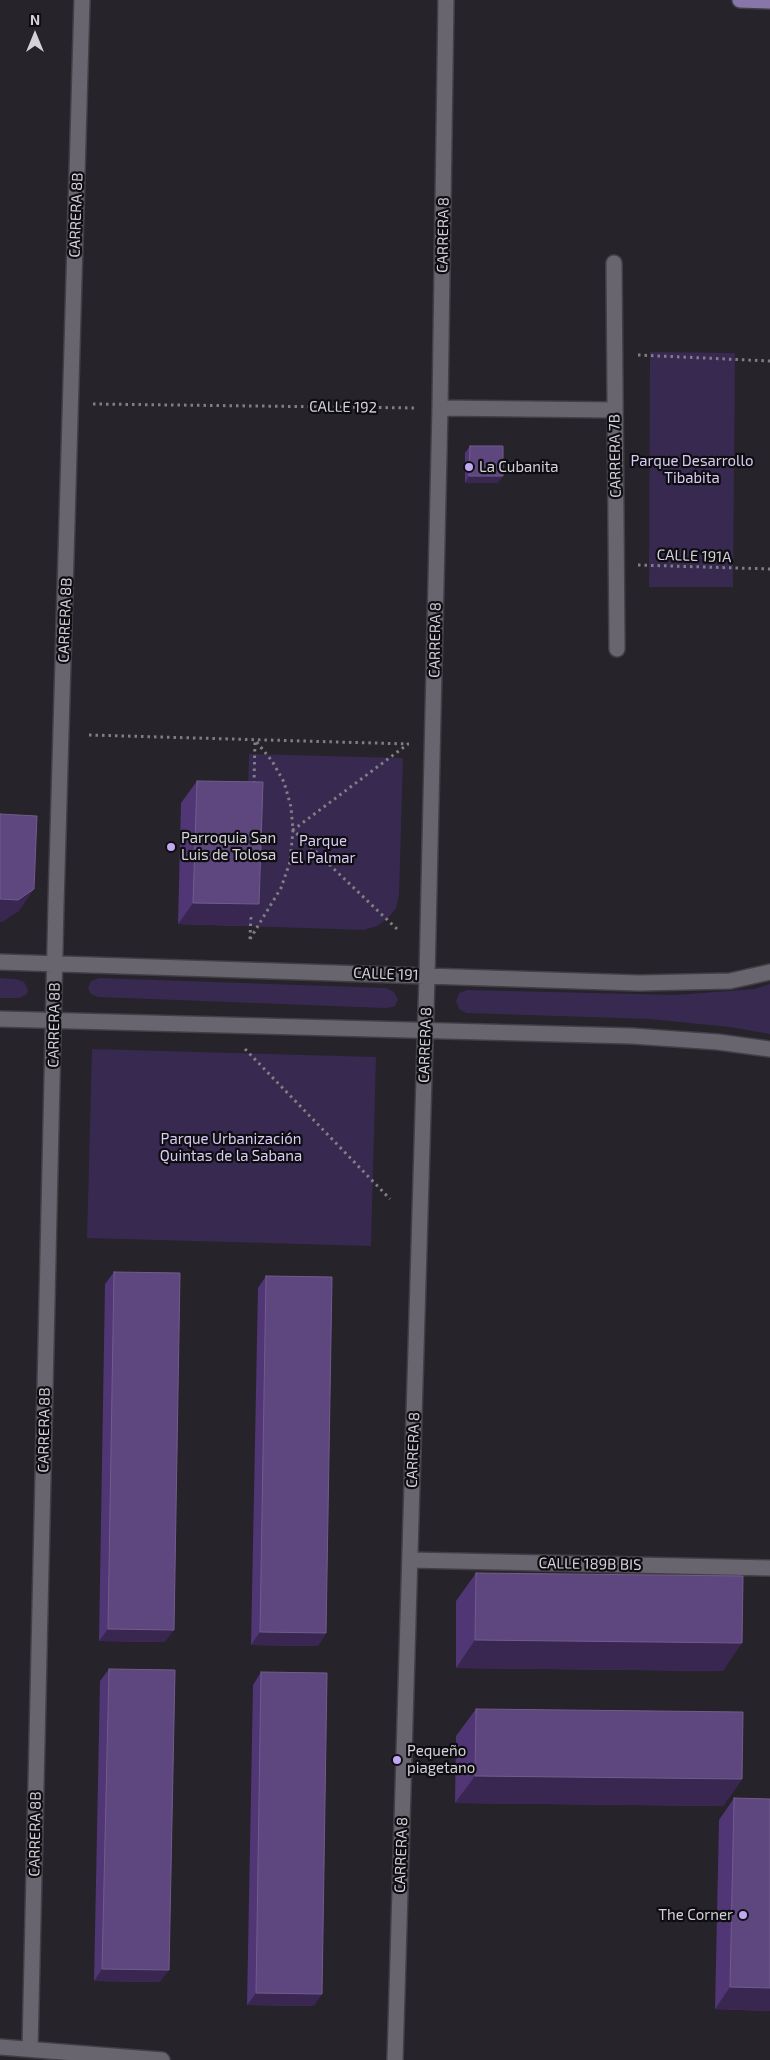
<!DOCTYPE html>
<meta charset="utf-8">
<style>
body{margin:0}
#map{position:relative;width:770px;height:2060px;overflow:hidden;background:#26232b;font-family:"Exo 2",sans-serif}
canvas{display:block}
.north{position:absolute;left:10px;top:10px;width:50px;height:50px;-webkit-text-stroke:4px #0e0d11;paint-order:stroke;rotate:0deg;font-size:14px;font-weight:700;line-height:20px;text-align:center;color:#d4d2d8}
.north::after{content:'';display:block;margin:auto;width:18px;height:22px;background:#d4d2d8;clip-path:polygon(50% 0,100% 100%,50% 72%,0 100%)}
</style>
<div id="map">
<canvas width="770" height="2060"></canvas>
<div class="north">N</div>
</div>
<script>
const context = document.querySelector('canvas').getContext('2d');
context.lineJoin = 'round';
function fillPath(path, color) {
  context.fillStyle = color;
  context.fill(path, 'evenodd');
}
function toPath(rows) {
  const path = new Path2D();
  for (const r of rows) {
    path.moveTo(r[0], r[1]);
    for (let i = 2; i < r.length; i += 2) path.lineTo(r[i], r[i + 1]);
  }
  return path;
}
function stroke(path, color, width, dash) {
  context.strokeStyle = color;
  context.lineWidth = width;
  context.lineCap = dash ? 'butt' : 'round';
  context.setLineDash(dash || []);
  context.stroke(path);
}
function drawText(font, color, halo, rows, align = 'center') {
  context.font = font + ' "Exo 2",sans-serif';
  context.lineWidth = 4.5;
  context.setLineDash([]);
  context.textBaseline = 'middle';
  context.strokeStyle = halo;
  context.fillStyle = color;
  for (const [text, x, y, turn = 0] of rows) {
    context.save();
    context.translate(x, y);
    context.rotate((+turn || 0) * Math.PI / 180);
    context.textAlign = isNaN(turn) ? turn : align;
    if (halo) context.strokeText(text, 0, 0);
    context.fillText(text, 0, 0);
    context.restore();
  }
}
fillPath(toPath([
 [650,352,735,353,733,587,649,587],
 [249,754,403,758,399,895,396,908,388,918,377,926,364,930,244,926],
 [0,978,16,979,24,982,28,990,27,994,20,998,0,998],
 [99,978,386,988,394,992,398,1000,394,1007,385,1008,98,997,91,994,88,988,91,981],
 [770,984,770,1034,730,1027,649,1019,466,1013,459,1009,456,1001,459,993,467,990,676,995,755,989],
 [92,1049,376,1057,371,1246,87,1238]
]), '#382950');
const minor = toPath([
 [614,263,617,649],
 [440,408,615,410],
 [0,962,639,983,730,981,770,972],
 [0,1019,632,1036,718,1042,770,1049],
 [410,1560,770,1568],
 [0,2047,162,2060],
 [30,2049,56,904,82,0],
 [395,2060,427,976,440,408,446,0]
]);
const major = toPath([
 [740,0,770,1]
]);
stroke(minor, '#423f47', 18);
stroke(major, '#423f47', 18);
stroke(toPath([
 [638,355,770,361],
 [93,404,417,408],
 [638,565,770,569],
 [89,735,409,744],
 [254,784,255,740],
 [397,929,293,830,408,744],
 [250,939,281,888,290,862,293,830,291,807,284,782,272,761,255,740],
 [250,939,251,913],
 [245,1049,390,1199]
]), '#817e85', 3, [2.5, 4]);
stroke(minor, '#68656e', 15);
stroke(major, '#8876a8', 15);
fillPath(toPath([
 [470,446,498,483,465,483,465,453],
 [197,781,244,926,178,924,181,803],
 [114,1272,165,1642,99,1641,105,1284],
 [266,1276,326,1633,318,1646,251,1645,258,1288],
 [476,1573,723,1671,456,1668,456,1601],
 [109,1669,160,1982,94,1981,100,1681],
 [261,1672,314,2006,247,2005,253,1685],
 [476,1709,742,1779,723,1806,455,1803,456,1736],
 [734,1798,770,2011,715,2009,719,1820]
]), '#503674');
fillPath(toPath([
 [469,476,503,476,498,483,465,483],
 [34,889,19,911,2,922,0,922,0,899],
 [193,903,259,904,244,926,178,924],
 [108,1629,174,1630,165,1642,99,1641],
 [260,1632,326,1633,318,1646,251,1645],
 [475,1640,742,1643,723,1671,456,1668],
 [475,1776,742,1779,723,1806,455,1803],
 [102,1969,169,1970,160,1982,94,1981],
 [730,1987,770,1988,770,2011,715,2009],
 [256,1993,322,1994,314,2006,247,2005]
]), '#392752');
const building = toPath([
 [470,446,503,446,503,476,469,476,470,446],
 [197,781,263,782,259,904,193,903,197,781],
 [0,814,37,816,34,889,18,900,0,899,0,814],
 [114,1272,180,1273,174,1630,108,1629,114,1272],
 [266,1276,332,1277,326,1633,260,1632,266,1276],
 [476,1573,743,1576,742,1643,475,1640,476,1573],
 [109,1669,175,1670,169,1970,102,1969,109,1669],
 [261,1672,327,1673,322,1994,256,1993,261,1672],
 [476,1709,743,1712,742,1779,475,1776,476,1709],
 [734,1798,770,1799,770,1988,730,1987,734,1798]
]);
fillPath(building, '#5e477e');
stroke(building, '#715c8c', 1);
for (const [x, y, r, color] of [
 [469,467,5,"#c2a8f2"],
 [171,847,5,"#c2a8f2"],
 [397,1760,5,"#c2a8f2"],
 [743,1915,5,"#c2a8f2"]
]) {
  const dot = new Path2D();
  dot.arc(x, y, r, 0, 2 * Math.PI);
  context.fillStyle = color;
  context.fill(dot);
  stroke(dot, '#0e0d11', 2);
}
drawText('15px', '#d4d2d8', '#0e0d11', [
 ["CARRERA 8B",76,215,-88],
 ["CARRERA 8",443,235,-89],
 ["CALLE 192",343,407,1],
 ["CARRERA 7B",615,456,-91],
 ["CALLE 191A",694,556,2],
 ["CARRERA 8B",65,620,-88],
 ["CARRERA 8",435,640,-89],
 ["CALLE 191",386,974,2],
 ["CARRERA 8B",54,1025,-89],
 ["CARRERA 8",425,1045,-88],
 ["CARRERA 8B",44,1430,-89],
 ["CARRERA 8",413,1450,-88],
 ["CALLE 189B BIS",590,1564,1],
 ["CARRERA 8B",35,1834,-89],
 ["CARRERA 8",401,1855,-88]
]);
drawText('15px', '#d9ccf4', '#0e0d11', [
 ["Parque Desarrollo",692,461],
 ["Tibabita",692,478],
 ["Parque",323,841],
 ["El Palmar",323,858],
 ["Parque Urbanización",231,1139],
 ["Quintas de la Sabana",231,1156]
]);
drawText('15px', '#d4d2d8', '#0e0d11', [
 ["La Cubanita",479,467],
 ["Parroquia San",181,838],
 ["Luis de Tolosa",181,855],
 ["Pequeño",407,1751],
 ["piagetano",407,1768],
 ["The Corner",733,1915,"right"]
], 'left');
</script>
